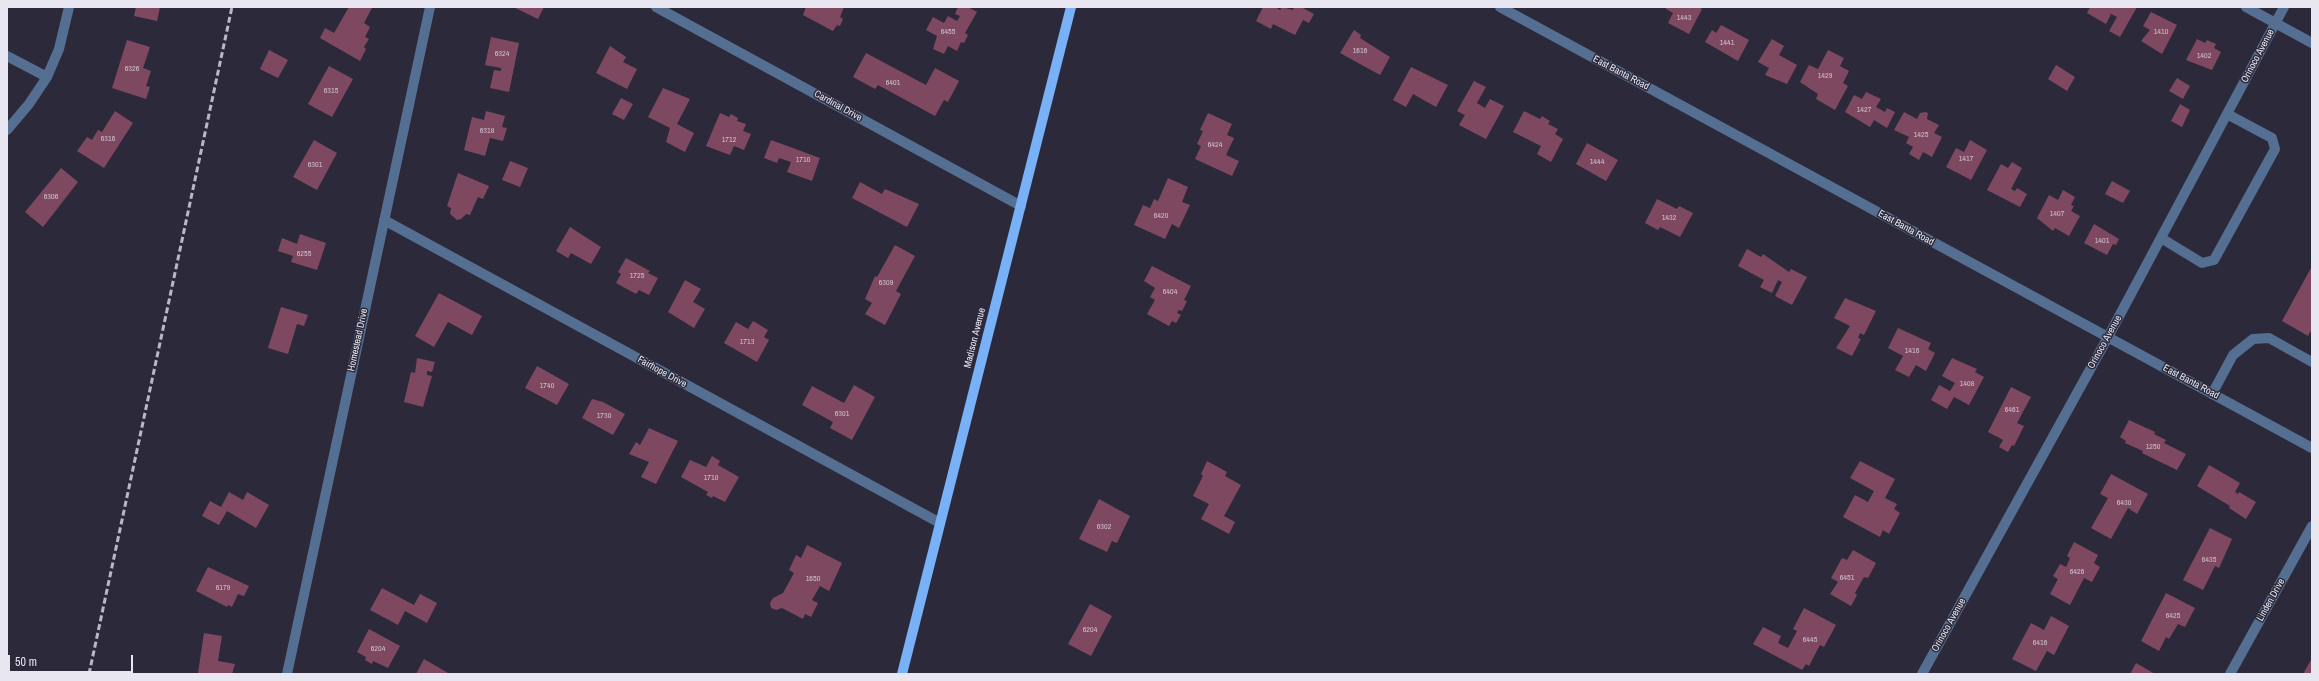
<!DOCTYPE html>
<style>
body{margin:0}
#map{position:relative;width:2319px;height:681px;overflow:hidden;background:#2c2a3a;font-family:"Archivo Narrow",sans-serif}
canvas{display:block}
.frame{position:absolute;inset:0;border:8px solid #e7e6f1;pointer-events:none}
.scale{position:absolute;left:8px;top:655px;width:125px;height:18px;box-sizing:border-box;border:2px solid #e7e6f1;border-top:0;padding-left:5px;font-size:12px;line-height:14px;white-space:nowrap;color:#e7e6f1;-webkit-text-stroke:3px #2c2a3a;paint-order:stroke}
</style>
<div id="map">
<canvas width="2319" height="681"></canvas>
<div class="frame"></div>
<div class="scale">50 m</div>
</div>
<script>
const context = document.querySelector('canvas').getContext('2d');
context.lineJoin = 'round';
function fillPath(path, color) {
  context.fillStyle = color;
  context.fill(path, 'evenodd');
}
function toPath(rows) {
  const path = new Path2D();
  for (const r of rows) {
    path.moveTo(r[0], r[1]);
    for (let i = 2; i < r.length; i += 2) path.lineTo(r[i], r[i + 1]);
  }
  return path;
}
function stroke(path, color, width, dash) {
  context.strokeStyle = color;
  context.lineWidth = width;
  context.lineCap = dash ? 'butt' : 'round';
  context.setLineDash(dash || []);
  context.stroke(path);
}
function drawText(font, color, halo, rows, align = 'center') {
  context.font = font + ' "Archivo Narrow",sans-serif';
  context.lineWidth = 3;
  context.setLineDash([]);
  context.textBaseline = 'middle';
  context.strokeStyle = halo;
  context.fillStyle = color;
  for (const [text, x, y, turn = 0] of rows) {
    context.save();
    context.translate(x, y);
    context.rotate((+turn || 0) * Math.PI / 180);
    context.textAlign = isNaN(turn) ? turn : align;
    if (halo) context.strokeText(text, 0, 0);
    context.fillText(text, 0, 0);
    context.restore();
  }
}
fillPath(toPath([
 [136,7,160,7,157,21,134,16],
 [349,7,372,8,364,23,370,27,365,37,369,39,364,47,366,49,360,61,320,38,325,28,334,33],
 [513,7,544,7,538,19],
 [806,7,844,7,840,17,843,19,840,26,837,25,833,31,803,15],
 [958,7,968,7,977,12,965,33,968,35,964,43,961,42,957,51,948,46,944,54,933,49,937,36,926,30,933,17,944,23,948,16,957,21,960,16,955,14],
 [1263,7,1275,7,1280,10,1282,7,1293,10,1294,7,1301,7,1314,14,1309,23,1303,20,1295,35,1273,24,1271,29,1256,21],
 [1667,7,1698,7,1702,9,1689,34,1668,23,1673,13,1666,9],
 [2090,7,2137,7,2120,37,2109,31,2117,17,2111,14,2106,24,2087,13],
 [2151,12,2177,25,2162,54,2141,41,2150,30,2143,26],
 [1721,25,1749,40,1738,61,1705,42,1712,30,1716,33],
 [1354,30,1361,35,1360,38,1390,57,1380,75,1340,53],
 [491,37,519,43,509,92,490,88,494,70,501,71,501,68,485,65],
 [1772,39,1784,46,1779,55,1797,65,1787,84,1765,75,1769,68,1758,62],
 [2197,39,2205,43,2207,40,2216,44,2214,48,2221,52,2212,70,2186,60],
 [127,40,150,47,143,68,151,71,146,86,150,87,146,99,112,88],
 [610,46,626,57,623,62,637,69,627,89,596,73],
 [269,50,288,60,278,78,260,69],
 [1828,50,1844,58,1840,66,1849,71,1843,83,1848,86,1835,110,1816,99,1818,94,1800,82,1809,65,1818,69],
 [866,53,926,85,935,68,959,81,948,102,944,100,935,116,878,85,875,89,853,77],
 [2056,65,2075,77,2067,91,2048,79],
 [329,66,353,79,332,117,308,104],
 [1411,67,1448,85,1436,107,1413,94,1406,107,1393,100],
 [2177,78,2190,86,2183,99,2169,91],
 [1474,81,1486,87,1477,103,1485,108,1490,99,1504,106,1486,139,1459,125,1465,115,1457,111],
 [663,88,690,99,677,124,694,133,685,152,666,142,670,128,648,117],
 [1866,92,1881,99,1876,107,1885,112,1887,108,1895,112,1887,128,1874,120,1870,127,1845,112,1854,95,1862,99],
 [621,98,633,104,624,120,612,114],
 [2180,104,2190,110,2182,127,2171,121],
 [115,111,133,123,104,168,77,151,87,137,92,140,98,130,102,132],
 [486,111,505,116,502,127,507,128,503,141,490,138,485,156,464,150,472,117,484,120],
 [1524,111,1540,119,1542,116,1550,121,1548,124,1558,129,1555,134,1563,139,1551,162,1537,154,1541,146,1513,132],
 [1904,112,1917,119,1920,113,1925,112,1928,113,1927,119,1939,125,1934,133,1942,137,1932,157,1923,152,1919,160,1909,154,1913,147,1906,143,1909,137,1894,130],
 [720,113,729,117,731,114,738,118,737,121,746,124,743,131,751,134,744,150,734,146,730,155,706,146],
 [1208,113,1232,124,1227,135,1234,138,1226,155,1239,161,1232,176,1195,159,1201,146,1197,144,1203,131,1200,130],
 [314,140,337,153,317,190,293,177],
 [771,140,820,158,812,181,787,172,791,162,779,158,777,163,764,158],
 [1970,140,1987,150,1971,180,1946,167,1956,148,1964,152],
 [1587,143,1618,160,1606,181,1576,164],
 [510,161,528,168,520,187,502,180],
 [2012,162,2022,168,2011,189,2015,191,2017,188,2027,194,2020,207,1987,190,2001,164,2008,168],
 [61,168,78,182,43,227,25,212],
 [458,173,489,186,483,199,478,197,470,215,466,214,461,219,457,220,450,214,451,208,447,206],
 [1168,178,1188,187,1182,202,1190,205,1179,228,1172,224,1165,239,1134,225,1143,205,1150,208,1154,199,1158,201],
 [2112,181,2130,191,2123,203,2105,194],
 [860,182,882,194,885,189,919,204,907,227,852,198],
 [2063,190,2075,197,2071,205,2074,206,2071,211,2080,216,2069,236,2055,228,2053,231,2037,218,2049,195,2058,200],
 [1657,199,1677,209,1679,206,1693,213,1680,237,1660,227,1658,230,1645,223],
 [2094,224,2119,239,2116,245,2113,244,2107,255,2084,243],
 [570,227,601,247,591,264,571,253,568,258,556,251],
 [300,234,326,243,317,270,291,262,293,256,278,251,282,238,297,244],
 [895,245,915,256,896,291,901,294,885,325,865,314,872,303,865,299,875,276,877,277],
 [1747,249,1761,257,1763,254,1789,272,1791,269,1807,277,1792,305,1775,296,1782,282,1778,280,1772,293,1760,287,1764,280,1738,266],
 [626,258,650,271,648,273,658,278,649,295,639,290,636,294,616,283,621,274,618,272],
 [1152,266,1191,286,1184,300,1187,301,1182,311,1179,310,1177,313,1181,315,1176,323,1172,321,1169,326,1147,314,1155,300,1150,297,1155,288,1144,281],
 [2312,266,2312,329,2308,336,2282,321],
 [685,280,701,289,693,302,705,309,694,328,668,312],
 [439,293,482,316,472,335,448,322,434,347,415,336],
 [1845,298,1876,311,1864,335,1860,333,1858,338,1861,339,1852,356,1836,348,1850,326,1834,318],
 [281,307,308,315,304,326,297,324,288,354,268,348],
 [753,321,768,330,764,337,769,340,757,362,724,343,736,322,748,329],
 [1898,328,1931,343,1928,349,1935,353,1926,371,1916,365,1909,377,1895,370,1903,356,1888,348],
 [417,358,435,362,432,372,427,371,427,375,432,376,423,407,404,402,411,372,415,373],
 [1952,358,1977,369,1975,372,1984,377,1969,405,1954,397,1947,409,1931,400,1939,385,1950,391,1955,383,1942,376],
 [537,366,569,384,557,405,525,388],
 [854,385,875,397,852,440,830,428,833,422,802,405,812,386,844,403],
 [2011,387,2031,397,2017,423,2024,426,2014,446,2012,445,2008,452,1999,447,2003,440,1988,432],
 [592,399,603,402,625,414,613,435,582,418],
 [2129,420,2155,432,2154,434,2166,440,2164,443,2186,454,2177,470,2142,453,2143,451,2125,443,2126,441,2120,437],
 [649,428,678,441,656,484,641,477,649,462,629,454,636,442,640,445],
 [712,456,720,461,718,465,739,477,725,502,713,496,712,498,706,495,708,492,681,477,690,460,706,467],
 [1207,461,1227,472,1225,476,1241,485,1224,516,1235,522,1229,534,1201,519,1209,504,1193,496,1203,476,1201,474],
 [1860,461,1895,479,1885,498,1897,504,1894,509,1900,513,1889,534,1883,530,1880,537,1843,517,1855,495,1868,502,1874,491,1850,478],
 [2209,465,2240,483,2235,492,2238,494,2239,492,2256,502,2246,519,2229,508,2230,506,2197,486],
 [2111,474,2148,494,2137,514,2128,508,2111,539,2091,528,2108,498,2100,494],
 [229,492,243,500,247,492,269,505,256,528,227,511,219,525,202,516,210,501,221,507],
 [1099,499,1130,516,1117,543,1112,541,1107,552,1079,539],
 [2210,528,2232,539,2219,568,2215,566,2203,590,2183,580],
 [2074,542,2098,555,2094,563,2100,567,2092,582,2084,578,2070,605,2050,594,2058,579,2053,576,2060,564,2066,567,2070,558,2067,556],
 [807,545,842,563,829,591,820,586,812,600,818,603,811,617,805,614,803,619,782,608,776,610,771,608,770,603,773,598,783,593,794,573,789,570,796,555,801,558],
 [1853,550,1876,563,1868,578,1864,577,1855,593,1857,595,1851,606,1830,594,1838,582,1831,578,1842,558,1847,560],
 [208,567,249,586,244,596,238,594,232,607,228,605,227,607,196,591],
 [382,588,414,605,420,594,437,603,427,623,405,611,398,625,370,610],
 [2166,593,2195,608,2185,627,2178,624,2169,639,2166,637,2159,651,2141,641],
 [1090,604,1112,616,1091,656,1068,644],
 [1804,608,1836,625,1824,647,1820,645,1809,666,1806,664,1802,670,1753,644,1763,627,1781,636,1778,643,1788,648,1797,631,1793,629],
 [2051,616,2069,626,2054,655,2047,651,2036,671,2012,659,2031,623,2044,630],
 [369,629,400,646,388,668,373,661,372,664,365,660,366,657,357,652],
 [204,633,222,636,218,661,235,664,232,674,198,673],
 [2312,658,2312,674,2303,674],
 [424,659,448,673,447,674,416,674],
 [2136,663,2155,674,2130,674]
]), '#7f4861');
stroke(toPath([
 [656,7,1021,206],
 [1500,7,2312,448],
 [2246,7,2312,43],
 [7,56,47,77],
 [7,130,29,104,47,77,59,49,69,7],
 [384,220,940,523],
 [2161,238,2202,263,2214,260,2275,149,2272,138,2227,114],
 [2212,394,2233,355,2253,339,2269,338,2312,362],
 [287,674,430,7],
 [1922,674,2108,337,2284,7],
 [2230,674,2312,526]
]), '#546f92', 10);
stroke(toPath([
 [902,674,1071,7]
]), '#78b1f8', 10);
stroke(toPath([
 [89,674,232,7]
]), '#b9b8c4', 3, [6, 3]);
drawText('8px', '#cdbecd', null, [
 ["1443",1684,18],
 ["6455",948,32],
 ["1410",2161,32],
 ["1441",1727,43],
 ["1616",1360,51],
 ["6324",502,54],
 ["1402",2204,56],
 ["6326",132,69],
 ["1429",1825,76],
 ["6401",893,83],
 ["6315",331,91],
 ["1427",1864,110],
 ["6318",487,131],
 ["1425",1921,135],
 ["6316",108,139],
 ["1712",729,140],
 ["6424",1215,145],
 ["1417",1966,159],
 ["1710",803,160],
 ["1444",1597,162],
 ["6301",315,165],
 ["6306",51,197],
 ["1407",2057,214],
 ["6420",1161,216],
 ["1432",1669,218],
 ["1401",2102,241],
 ["6255",304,254],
 ["1725",637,276],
 ["6309",886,283],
 ["6404",1170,292],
 ["1713",747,342],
 ["1416",1912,351],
 ["1408",1967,384],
 ["1740",547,386],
 ["6461",2012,410],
 ["6301",842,414],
 ["1730",604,416],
 ["1250",2153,447],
 ["1710",711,478],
 ["6430",2124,503],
 ["6302",1104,527],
 ["6435",2209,560],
 ["6426",2077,572],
 ["6451",1847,578],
 ["1650",813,579],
 ["6179",223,588],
 ["6425",2173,616],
 ["6204",1090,630],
 ["6445",1810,640],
 ["6416",2040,643],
 ["6204",378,649]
]);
drawText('10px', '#e7e6f1', '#2c2a3a', [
 ["Orinoco Avenue",2258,56,-62],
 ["East Banta Road",1621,73,28],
 ["Cardinal Drive",838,106,29],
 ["East Banta Road",1906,228,29],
 ["Madison Avenue",975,338,-76],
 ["Homestead Drive",358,340,-78],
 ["Orinoco Avenue",2105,342,-61],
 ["Fairhope Drive",662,372,29],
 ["East Banta Road",2191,382,28],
 ["Linden Drive",2271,600,-61],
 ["Orinoco Avenue",1949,625,-61]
]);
</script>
